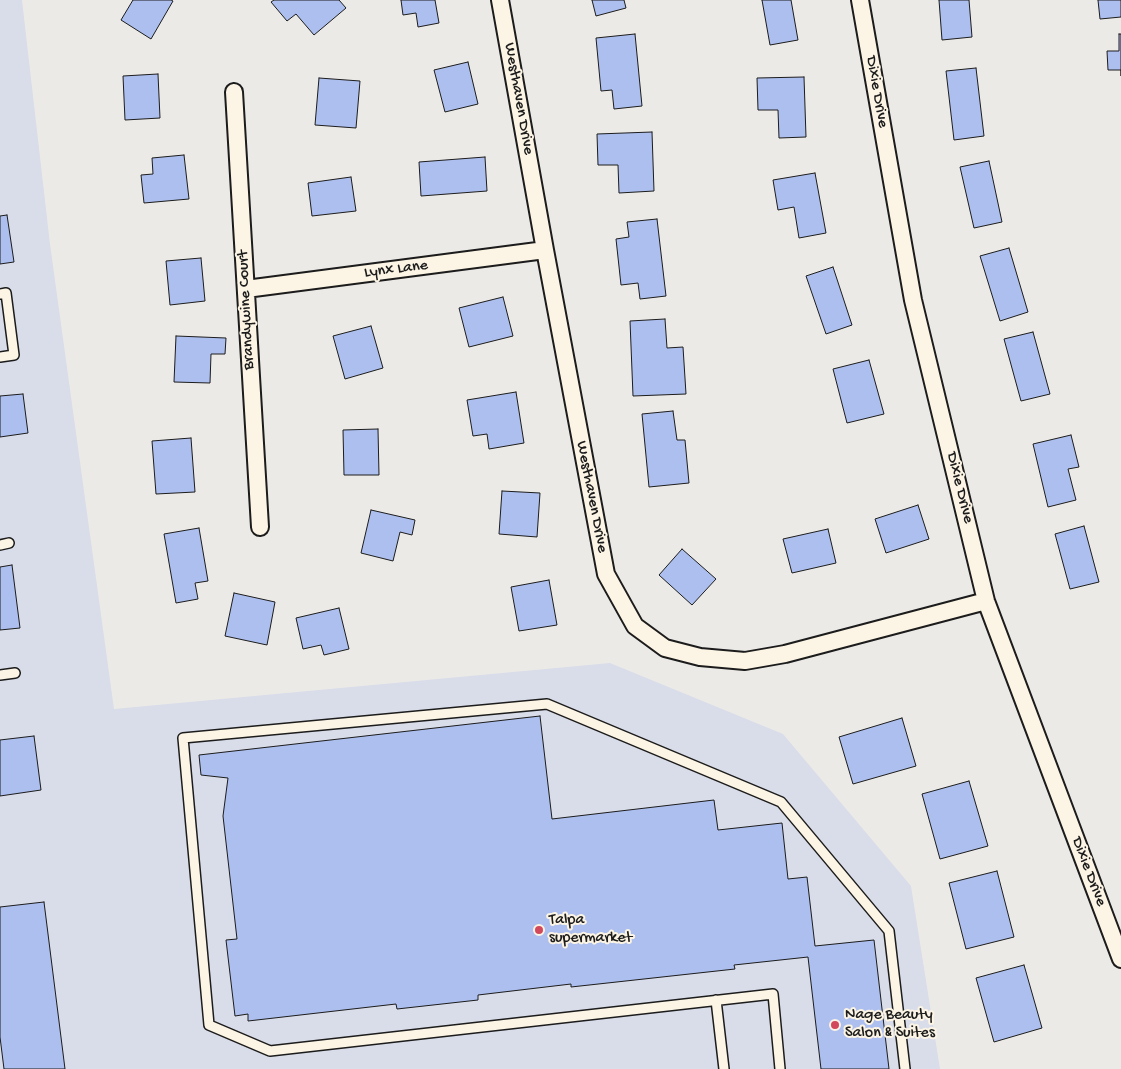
<!DOCTYPE html>
<style>
body{margin:0}
canvas{display:block;background:#eceae7}
</style>
<canvas width="1121" height="1069"></canvas>
<script>
const context = document.querySelector('canvas').getContext('2d');
context.lineJoin = 'round';
function fillPath(path, color) {
  context.fillStyle = color;
  context.fill(path, 'evenodd');
}
function toPath(rows) {
  const path = new Path2D();
  for (const r of rows) {
    path.moveTo(r[0], r[1]);
    for (let i = 2; i < r.length; i += 2) path.lineTo(r[i], r[i + 1]);
  }
  return path;
}
function stroke(path, color, width, dash) {
  context.strokeStyle = color;
  context.lineWidth = width;
  context.lineCap = dash ? 'butt' : 'round';
  context.setLineDash(dash || []);
  context.stroke(path);
}
function drawText(font, color, halo, rows, align = 'center') {
  context.font = font + ' "Gochi Hand",sans-serif';
  context.lineWidth = 4;
  context.setLineDash([]);
  context.textBaseline = 'middle';
  context.strokeStyle = halo;
  context.fillStyle = color;
  for (const [text, x, y, turn = 0] of rows) {
    context.save();
    context.translate(x, y);
    context.rotate((+turn || 0) * Math.PI / 180);
    context.textAlign = isNaN(turn) ? turn : align;
    if (halo) context.strokeText(text, 0, 0);
    context.fillText(text, 0, 0);
    context.restore();
  }
}
fillPath(toPath([
 [0,0,22,0,50,244,114,709,610,663,783,734,911,886,940,1069,0,1069]
]), '#d9dde9');
const building = toPath([
 [133,0,171,0,173,1,151,39,121,20,133,0],
 [274,0,339,0,346,8,314,35,296,14,287,21,271,2,274,0],
 [401,0,435,0,439,23,418,27,416,13,403,15,401,0],
 [592,0,624,0,626,8,596,16,592,0],
 [762,0,791,0,798,40,770,45,762,0],
 [939,0,969,0,972,37,942,40,939,0],
 [1098,0,1121,0,1121,17,1100,19,1098,0],
 [635,34,642,106,614,109,612,90,601,91,596,38,635,34],
 [1119,34,1121,34,1121,76,1121,70,1108,70,1107,51,1119,51,1119,34],
 [468,62,478,104,445,112,434,70,468,62],
 [976,68,984,136,954,140,946,71,976,68],
 [158,74,160,118,125,120,123,76,158,74],
 [804,77,806,137,779,138,778,110,758,110,757,78,804,77],
 [319,78,360,81,356,128,315,125,319,78],
 [652,132,654,191,619,193,618,165,598,165,597,134,652,132],
 [184,155,189,199,144,203,141,175,153,174,152,158,184,155],
 [485,157,487,191,421,196,419,162,485,157],
 [989,161,1002,222,974,228,960,167,989,161],
 [815,173,826,233,799,238,794,207,778,210,773,180,815,173],
 [351,177,356,211,312,216,308,183,351,177],
 [7,215,14,262,0,264,0,216,7,215],
 [657,219,666,296,640,299,638,283,621,285,616,239,629,237,627,222,657,219],
 [1009,248,1028,312,1000,321,980,256,1009,248],
 [201,258,205,301,170,305,166,261,201,258],
 [833,267,852,325,826,334,806,276,833,267],
 [503,297,513,336,469,347,459,308,503,297],
 [665,319,667,348,683,347,686,394,633,396,630,321,665,319],
 [371,326,383,368,345,379,333,336,371,326],
 [1033,332,1050,394,1021,401,1004,339,1033,332],
 [176,336,226,338,225,354,211,354,210,383,174,382,176,336],
 [869,360,884,414,847,423,833,369,869,360],
 [516,392,524,443,489,449,487,434,473,436,467,400,516,392],
 [23,394,28,433,0,437,0,396,23,394],
 [673,411,677,440,685,440,689,483,649,487,642,414,673,411],
 [378,429,379,475,344,475,343,430,378,429],
 [1071,435,1079,467,1068,469,1076,500,1048,507,1033,444,1071,435],
 [191,438,195,492,156,494,152,441,191,438],
 [502,491,540,493,537,537,499,534,502,491],
 [918,505,929,539,886,553,875,519,918,505],
 [371,510,415,520,412,535,400,532,393,561,361,553,371,510],
 [1084,526,1099,582,1070,589,1055,534,1084,526],
 [199,528,208,581,195,583,198,599,176,603,164,534,199,528],
 [828,529,836,563,792,573,783,539,828,529],
 [682,549,716,579,692,605,659,575,682,549],
 [12,565,20,628,0,630,0,567,12,565],
 [549,580,557,625,519,631,511,587,549,580],
 [234,593,275,602,267,645,225,636,234,593],
 [339,608,349,649,324,655,321,645,303,649,296,618,339,608],
 [540,716,552,819,714,800,718,830,782,823,788,879,807,877,815,946,874,940,889,1069,821,1069,808,957,734,965,735,969,571,987,571,984,478,995,478,1000,397,1009,396,1004,248,1021,248,1014,235,1016,226,940,237,939,223,816,228,778,201,775,199,755,540,716],
 [902,718,916,766,853,784,839,737,902,718],
 [34,736,41,790,0,796,0,740,34,736],
 [969,781,988,846,940,859,922,794,969,781],
 [997,871,1014,937,966,949,949,883,997,871],
 [44,902,65,1069,4,1069,0,1037,0,907,44,902],
 [1024,965,1042,1028,994,1042,976,978,1024,965]
]);
fillPath(building, '#acbfee');
stroke(building, '#1c1c1c', 1);
const lane = toPath([
 [0,294,6,293,14,355,0,357],
 [0,545,9,543],
 [0,675,15,673],
 [716,1000,724,1069],
 [780,1069,773,994,270,1051,209,1025,183,738,547,704,781,802,889,931,905,1069]
]);
const street = toPath([
 [500,0,545,250,606,574,635,626,665,648,700,657,745,661,785,654,986,601],
 [860,0,913,300,986,601,1121,959],
 [234,92,260,527],
 [246,289,545,250]
]);
stroke(lane, '#1c1c1c', 12);
stroke(street, '#1c1c1c', 20);
stroke(lane, '#fcf5e5', 9);
stroke(street, '#fcf5e5', 16);
for (const [x, y, r, color] of [
 [539,930,5,"#d1495b"],
 [835,1025,5,"#d1495b"]
]) {
  const dot = new Path2D();
  dot.arc(x, y, r, 0, 2 * Math.PI);
  context.fillStyle = color;
  context.fill(dot);
  stroke(dot, '#fcf5e5', 2);
}
drawText('16px', '#1c1c1c', '#fcf5e5', [
 ["Dixie Drive",876,92,80],
 ["Westhaven Drive",518,99,80],
 ["Lynx Lane",396,270,-7],
 ["Brandywine Court",247,310,-93],
 ["Dixie Drive",959,488,76],
 ["Westhaven Drive",591,497,79],
 ["Dixie Drive",1088,872,69]
]);
drawText('16px', '#1c1c1c', '#fcf5e5', [
 ["Talpa",549,921],
 ["supermarket",549,939],
 ["Nage Beauty",845,1016],
 ["Salon & Suites",845,1034]
], 'left');
</script>
